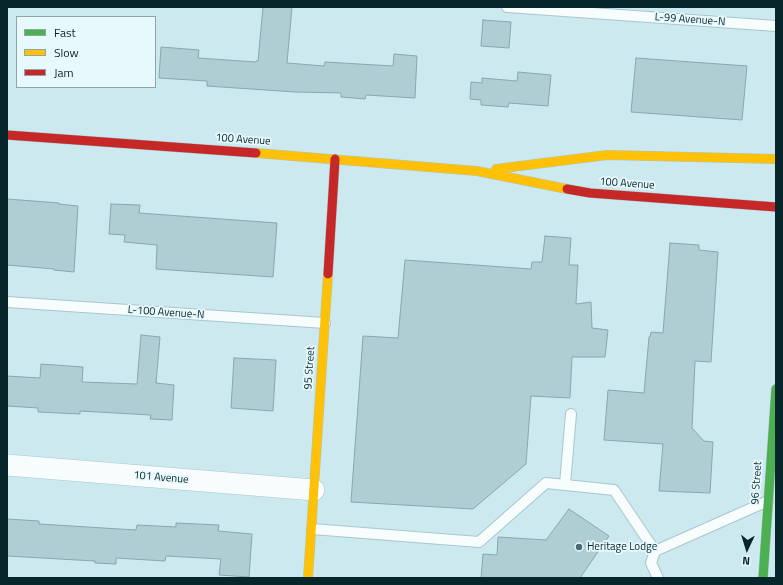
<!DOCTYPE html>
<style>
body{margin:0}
#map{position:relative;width:783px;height:585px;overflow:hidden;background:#cce9f0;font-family:"Titillium Web",sans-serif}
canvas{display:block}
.frame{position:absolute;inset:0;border:8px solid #06262c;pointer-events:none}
.legend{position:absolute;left:16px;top:16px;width:140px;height:72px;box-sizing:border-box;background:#e8f9fd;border:1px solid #8ea5a9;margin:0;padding:5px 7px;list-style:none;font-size:12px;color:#06262c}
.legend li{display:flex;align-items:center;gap:8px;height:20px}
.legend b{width:20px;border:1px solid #8ea5a9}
.north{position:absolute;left:727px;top:529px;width:40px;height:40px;-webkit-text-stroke:3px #e8f9fd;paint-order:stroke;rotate:184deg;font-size:11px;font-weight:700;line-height:16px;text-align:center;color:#06262c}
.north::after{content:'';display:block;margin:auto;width:14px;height:18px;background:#06262c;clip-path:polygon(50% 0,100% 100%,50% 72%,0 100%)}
</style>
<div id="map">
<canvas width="783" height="585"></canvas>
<div class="frame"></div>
<ul class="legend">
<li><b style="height:5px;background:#4caf50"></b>Fast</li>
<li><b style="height:5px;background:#ffc107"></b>Slow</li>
<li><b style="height:5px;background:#c62828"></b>Jam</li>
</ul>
<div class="north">N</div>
</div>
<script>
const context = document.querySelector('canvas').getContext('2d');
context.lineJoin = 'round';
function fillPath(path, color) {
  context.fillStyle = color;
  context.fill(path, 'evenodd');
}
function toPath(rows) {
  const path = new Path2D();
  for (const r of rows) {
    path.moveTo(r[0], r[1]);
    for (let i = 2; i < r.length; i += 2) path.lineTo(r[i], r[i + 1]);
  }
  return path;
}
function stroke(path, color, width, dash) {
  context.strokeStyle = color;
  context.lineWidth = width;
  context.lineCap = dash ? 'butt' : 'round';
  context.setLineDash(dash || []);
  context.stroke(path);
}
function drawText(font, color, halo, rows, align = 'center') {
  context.font = font + ' "Titillium Web",sans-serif';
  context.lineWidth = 3.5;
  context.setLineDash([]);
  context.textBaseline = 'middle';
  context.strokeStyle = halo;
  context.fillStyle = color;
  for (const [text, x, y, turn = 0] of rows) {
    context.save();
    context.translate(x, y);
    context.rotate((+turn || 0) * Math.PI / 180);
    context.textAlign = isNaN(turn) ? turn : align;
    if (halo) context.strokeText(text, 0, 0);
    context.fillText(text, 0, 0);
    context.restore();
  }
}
const building = toPath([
 [263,7,292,7,287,63,324,66,325,62,393,66,394,54,417,56,415,98,366,95,365,99,341,97,341,93,295,92,207,86,207,81,159,78,161,47,199,50,198,58,256,62,256,61,258,61,263,7],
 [483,20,511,22,509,48,481,46,483,20],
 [636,58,747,66,742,120,631,112,636,58],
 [518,72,551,75,548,106,509,103,508,107,481,105,481,100,470,99,471,82,482,83,482,78,517,81,518,72],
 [7,199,59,203,59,204,78,206,74,272,54,270,54,269,7,265,7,199],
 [111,204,140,205,139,213,277,223,273,277,156,269,157,245,124,242,125,235,109,234,111,204],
 [545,236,571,238,569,265,578,265,576,304,591,302,592,328,608,330,605,357,572,357,570,398,531,396,526,464,473,509,351,502,363,336,398,338,405,260,531,269,532,262,542,262,545,236],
 [670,243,699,245,699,250,718,252,711,362,695,361,692,428,704,441,713,442,710,493,659,491,663,444,604,440,608,390,644,393,649,337,650,337,651,332,663,333,670,243],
 [141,335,160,337,156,383,174,385,172,420,150,419,151,415,80,411,80,414,38,412,38,408,7,406,7,376,40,378,41,364,83,367,82,382,137,384,141,335],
 [234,358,276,360,273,411,231,408,234,358],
 [569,509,609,536,580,578,481,578,483,554,497,555,498,537,546,540,569,509],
 [7,519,39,521,39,524,136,530,137,525,176,527,176,523,219,525,218,531,252,534,249,577,219,575,221,559,166,556,165,561,116,558,116,564,95,563,95,561,7,556,7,519]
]);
fillPath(building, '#aeced4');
stroke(building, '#86a7ad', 1);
const lane = toPath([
 [507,7,776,26],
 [7,302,325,323],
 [565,484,571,414],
 [312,529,479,542,546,483,614,490,655,551],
 [658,578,651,563,655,551,768,501]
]);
const street = toPath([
 [7,465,314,490]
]);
const fast = toPath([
 [763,578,776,389]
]);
const slow = toPath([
 [256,153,477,171,567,189],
 [496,169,607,155,776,159],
 [308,578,328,274]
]);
const jam = toPath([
 [7,135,256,153],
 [567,189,590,193,776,207],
 [328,274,335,159]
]);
stroke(lane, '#a7c7cd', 12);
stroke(street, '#a7c7cd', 22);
stroke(fast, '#a7c7cd', 10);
stroke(slow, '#a7c7cd', 10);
stroke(jam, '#a7c7cd', 10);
stroke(lane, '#f7fcfd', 10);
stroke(street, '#f7fcfd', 21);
stroke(fast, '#4caf50', 9);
stroke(slow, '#ffc107', 9);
stroke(jam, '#c62828', 9);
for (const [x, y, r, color] of [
 [579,547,4,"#4b6a71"]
]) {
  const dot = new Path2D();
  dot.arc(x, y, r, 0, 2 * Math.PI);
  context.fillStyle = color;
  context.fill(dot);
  stroke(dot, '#e8f9fd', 1.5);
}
drawText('11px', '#06262c', '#e8f9fd', [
 ["L-99 Avenue-N",690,20,4],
 ["100 Avenue",243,140,4],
 ["100 Avenue",627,184,4],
 ["L-100 Avenue-N",166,313,4],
 ["95 Street",310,368,-86],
 ["101 Avenue",161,478,5],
 ["96 Street",757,483,-86]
]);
drawText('11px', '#06262c', '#e8f9fd', [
 ["Heritage Lodge",587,547]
], 'left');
</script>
